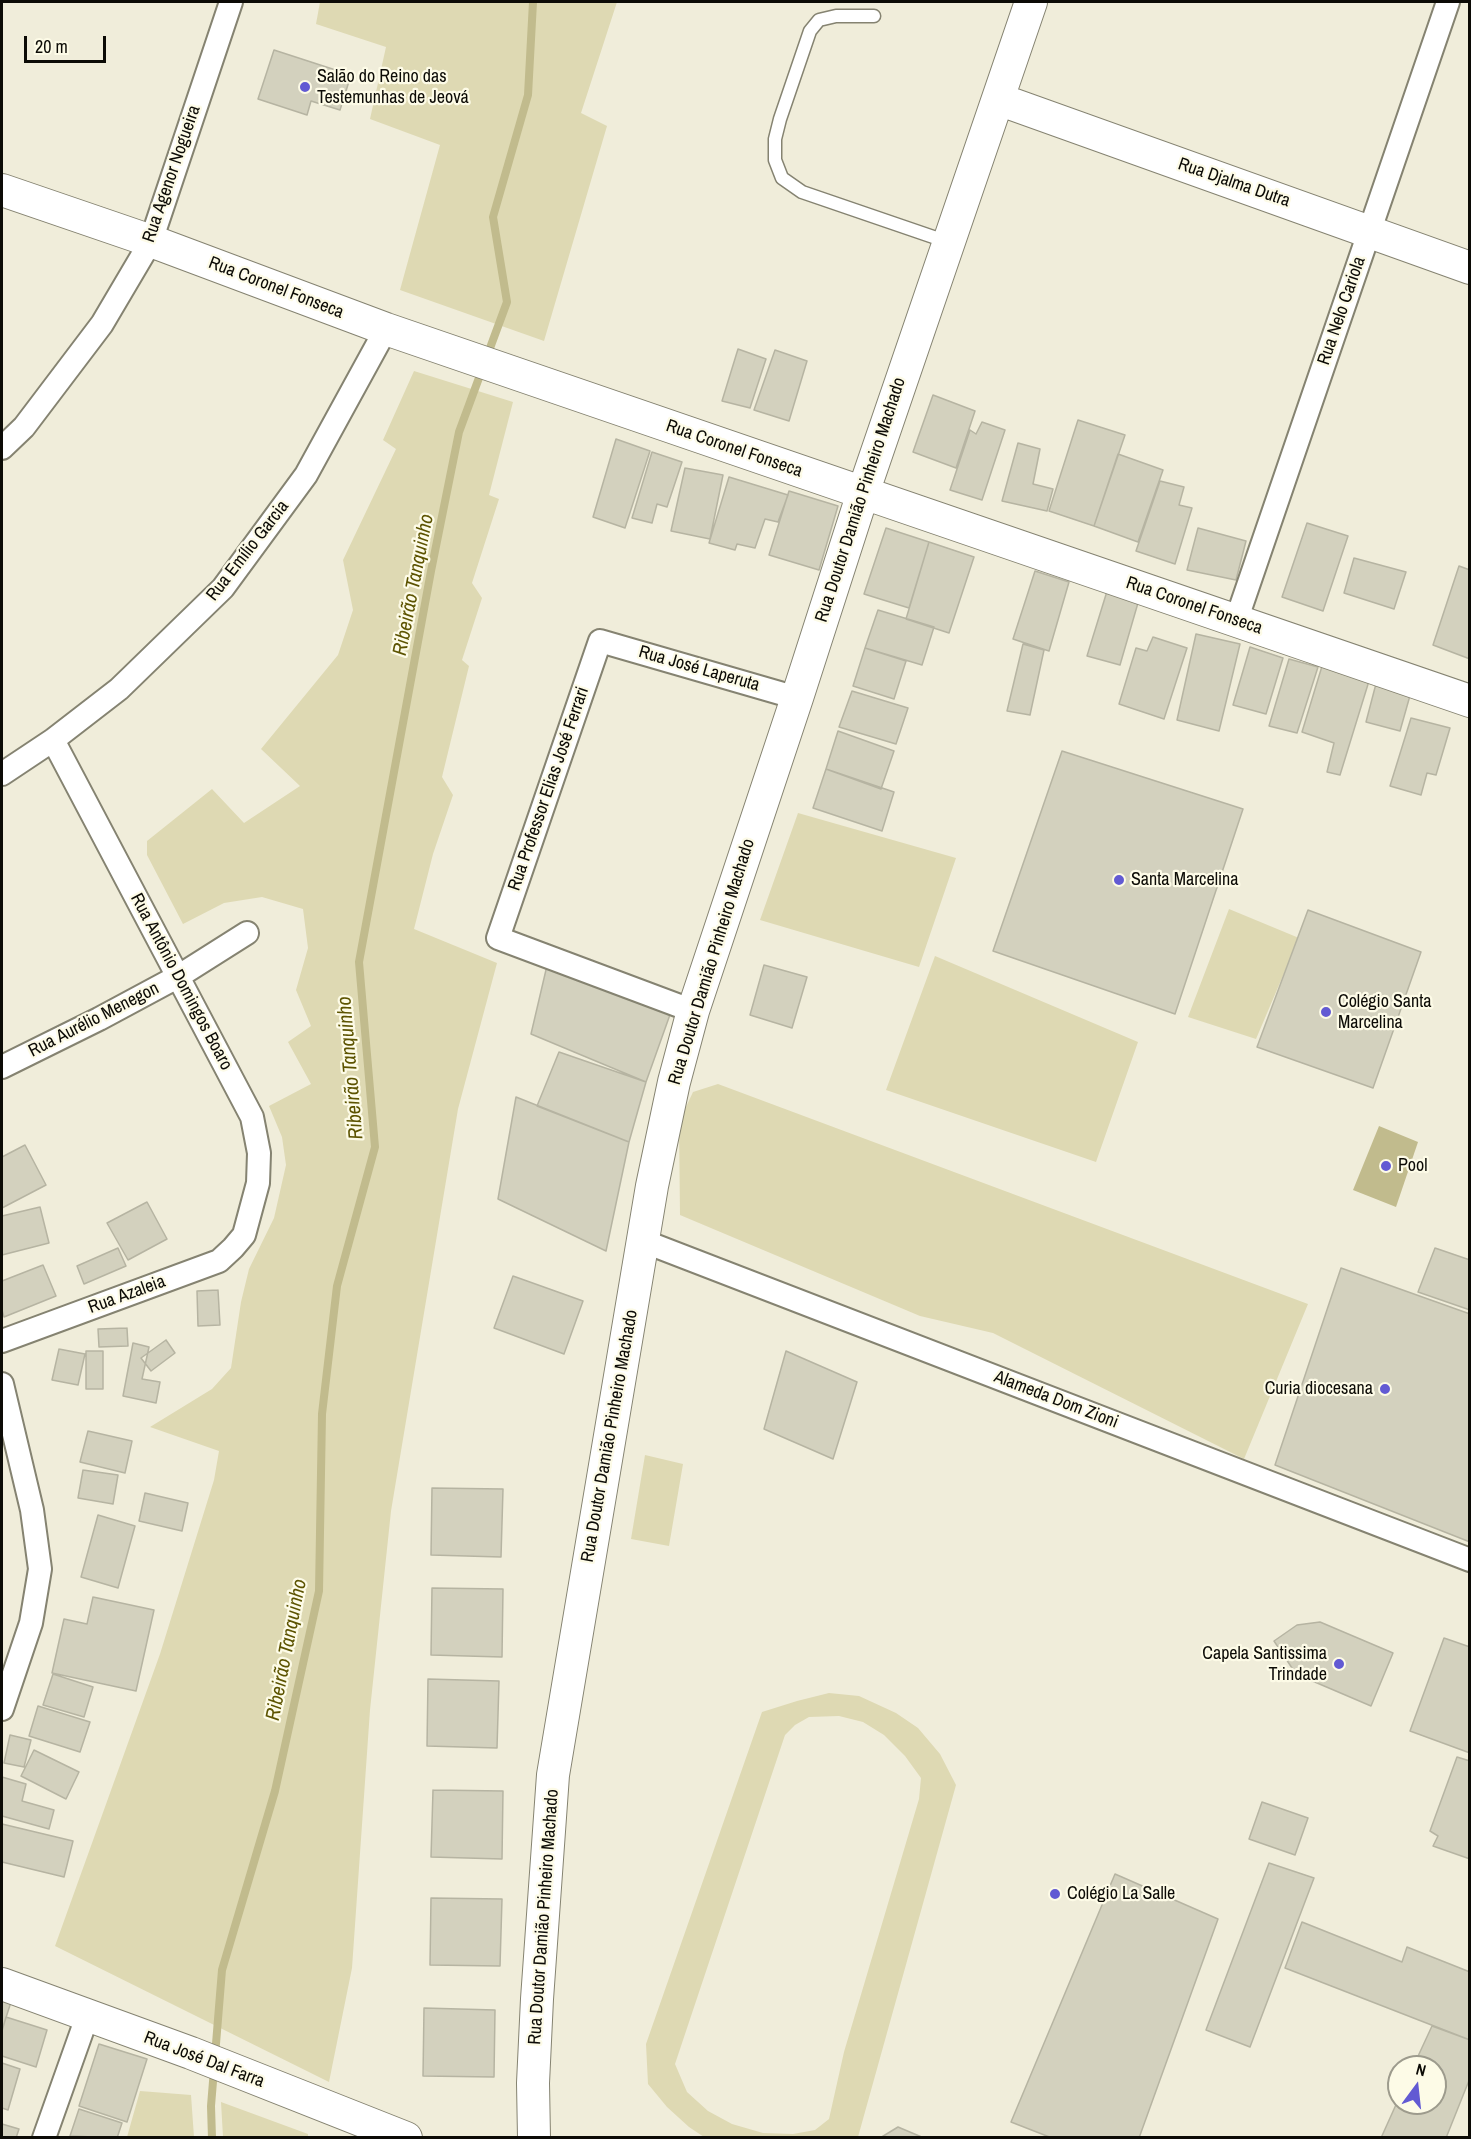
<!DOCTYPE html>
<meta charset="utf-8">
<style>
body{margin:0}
#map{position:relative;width:1471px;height:2139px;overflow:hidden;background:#f0edda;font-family:"Archivo Narrow",sans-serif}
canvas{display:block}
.frame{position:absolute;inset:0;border:3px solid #0c0b06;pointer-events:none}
.north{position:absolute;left:1387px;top:2055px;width:60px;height:60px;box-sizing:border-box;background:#fdfbe7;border:2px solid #9d9b8d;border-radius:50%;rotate:15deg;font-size:16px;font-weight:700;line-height:24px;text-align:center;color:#0c0b06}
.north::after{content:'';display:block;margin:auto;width:21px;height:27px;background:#625ad3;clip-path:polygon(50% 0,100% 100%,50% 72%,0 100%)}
.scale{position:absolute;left:24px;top:36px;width:82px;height:27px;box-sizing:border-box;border:3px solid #0c0b06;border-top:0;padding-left:8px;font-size:18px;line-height:21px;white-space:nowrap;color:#0c0b06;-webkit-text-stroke:4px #fdfbe7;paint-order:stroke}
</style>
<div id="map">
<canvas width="1471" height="2139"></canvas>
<div class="frame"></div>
<div class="north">N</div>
<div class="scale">20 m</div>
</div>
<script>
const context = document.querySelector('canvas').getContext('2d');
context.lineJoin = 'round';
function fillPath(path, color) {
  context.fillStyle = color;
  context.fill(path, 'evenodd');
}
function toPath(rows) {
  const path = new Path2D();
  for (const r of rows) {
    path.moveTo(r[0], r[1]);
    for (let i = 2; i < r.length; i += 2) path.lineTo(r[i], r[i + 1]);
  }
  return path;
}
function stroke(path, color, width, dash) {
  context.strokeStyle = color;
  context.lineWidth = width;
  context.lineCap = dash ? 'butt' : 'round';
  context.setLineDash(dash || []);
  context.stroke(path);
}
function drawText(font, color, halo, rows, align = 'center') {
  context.font = font + ' "Archivo Narrow",sans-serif';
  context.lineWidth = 4.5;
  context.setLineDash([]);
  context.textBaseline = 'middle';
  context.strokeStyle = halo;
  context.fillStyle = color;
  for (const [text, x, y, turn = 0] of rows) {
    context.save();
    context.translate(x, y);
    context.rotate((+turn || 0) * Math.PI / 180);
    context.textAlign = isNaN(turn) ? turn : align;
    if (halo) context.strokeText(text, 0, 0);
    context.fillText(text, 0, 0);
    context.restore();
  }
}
fillPath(toPath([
 [320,2,617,2,581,113,607,126,544,341,400,290,440,145,370,119,386,47,316,24],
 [414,371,513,402,489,495,499,499,472,583,482,598,462,660,469,666,442,777,453,795,433,854,414,929,497,963,458,1109,391,1511,370,1710,352,1968,329,2082,55,1946,160,1654,214,1480,219,1451,150,1427,212,1389,231,1368,241,1302,249,1269,274,1218,286,1165,282,1137,269,1106,311,1084,288,1042,311,1026,296,990,308,948,303,909,262,897,224,903,183,924,147,855,147,841,212,789,244,823,300,786,261,749,338,655,353,610,343,560,396,449,383,440],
 [798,813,956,858,919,967,760,920],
 [1229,909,1299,938,1256,1039,1188,1017],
 [935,956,1138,1042,1096,1162,886,1090],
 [718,1084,1308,1304,1244,1459,993,1333,920,1316,680,1215,679,1122,693,1092],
 [645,1455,683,1464,669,1546,631,1539],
 [829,1693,859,1696,896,1713,918,1728,940,1754,956,1785,858,2137,704,2137,689,2127,667,2107,648,2084,646,2044,762,1712,797,1701],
 [839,1716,863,1722,884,1735,905,1756,921,1778,919,1799,844,2052,829,2119,815,2130,793,2134,763,2133,732,2124,708,2111,687,2092,675,2064,785,1735,795,1725,809,1717],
 [140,2091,191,2095,194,2137,127,2137],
 [221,2102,308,2134,308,2137,223,2137]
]), '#ded9b3');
fillPath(toPath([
 [1379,1126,1418,1142,1396,1207,1353,1190]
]), '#c1bb8d');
stroke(toPath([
 [215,2056,222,1970,275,1791,319,1591,322,1414,337,1286,375,1147,359,962,431,571,459,432,507,302,493,217,528,95,533,2],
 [212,2138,211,2106,214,2069]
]), '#c1bb8d', 8);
const building = toPath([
 [274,50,351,75,340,110,311,101,307,115,258,99,274,50],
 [738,349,766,359,750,408,722,401,738,349],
 [775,350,807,361,789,421,754,410,775,350],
 [933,395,975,411,956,468,913,452,933,395],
 [1078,420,1125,435,1094,526,1049,511,1078,420],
 [982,422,1005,430,982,500,950,490,970,430,976,434,982,422],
 [616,439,650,451,625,528,593,517,616,439],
 [1018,443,1040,449,1033,484,1053,489,1047,511,1002,501,1018,443],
 [652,452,682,462,667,507,657,504,652,523,632,518,652,452],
 [1118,454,1163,470,1138,542,1094,526,1118,454],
 [685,468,723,475,710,539,671,531,685,468],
 [729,477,788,495,778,522,765,519,755,548,737,544,735,550,709,543,729,477],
 [1160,481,1184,487,1179,505,1192,508,1175,564,1136,551,1160,481],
 [789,491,838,506,819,570,769,555,789,491],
 [1307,523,1348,536,1323,611,1282,597,1307,523],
 [886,528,929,542,909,608,864,594,886,528],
 [1198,528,1246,541,1236,580,1187,570,1198,528],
 [929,542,974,557,949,633,906,619,929,542],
 [1354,558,1406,572,1394,609,1344,593,1354,558],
 [1459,566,1470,570,1470,659,1433,645,1459,566],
 [1035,571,1069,582,1049,651,1013,639,1035,571],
 [1108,588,1140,596,1120,665,1087,656,1108,588],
 [878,610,934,627,922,665,865,648,878,610],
 [1196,634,1240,644,1219,731,1177,720,1196,634],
 [1153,637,1187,648,1164,719,1119,704,1136,648,1147,651,1153,637],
 [1023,644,1044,650,1030,715,1007,711,1023,644],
 [1250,647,1283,658,1266,714,1233,705,1250,647],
 [865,648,906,661,894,699,853,686,865,648],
 [1326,653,1373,668,1340,775,1327,772,1334,743,1302,732,1326,653],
 [1289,659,1318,667,1297,733,1269,726,1289,659],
 [1378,676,1413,685,1400,731,1366,722,1378,676],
 [852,691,908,708,896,744,839,727,852,691],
 [1411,718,1450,728,1436,775,1427,773,1421,795,1390,786,1411,718],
 [838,731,894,751,881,789,826,769,838,731],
 [1062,751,1243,809,1175,1014,993,951,1062,751],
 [826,769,894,792,882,831,813,808,826,769],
 [1308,910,1421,952,1373,1088,1257,1047,1308,910],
 [549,957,672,1009,646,1082,531,1034,549,957],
 [764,965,807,977,792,1028,750,1015,764,965],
 [559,1052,646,1082,629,1142,537,1106,559,1052],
 [516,1097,629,1142,606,1251,498,1199,516,1097],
 [25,1145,46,1185,2,1208,2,1157,25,1145],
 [147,1202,167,1239,128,1260,107,1223,147,1202],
 [40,1207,49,1243,2,1255,2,1216,40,1207],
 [118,1248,126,1266,84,1284,77,1266,118,1248],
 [1435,1248,1470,1260,1470,1310,1418,1292,1435,1248],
 [43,1265,56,1296,4,1317,2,1310,2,1281,43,1265],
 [1341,1268,1470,1314,1470,1542,1275,1465,1341,1268],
 [513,1276,583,1301,564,1354,494,1328,513,1276],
 [218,1290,220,1325,198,1326,197,1291,218,1290],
 [127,1328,128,1346,99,1347,98,1329,127,1328],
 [166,1340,175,1353,151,1371,141,1358,166,1340],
 [133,1343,149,1347,142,1379,160,1382,156,1403,123,1396,133,1343],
 [59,1349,85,1354,78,1385,52,1380,59,1349],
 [86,1351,103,1351,103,1389,86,1389,86,1351],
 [786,1351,857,1382,833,1459,764,1429,786,1351],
 [88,1431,132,1441,125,1473,80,1462,88,1431],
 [83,1470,118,1475,113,1504,78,1498,83,1470],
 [432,1488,503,1489,501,1557,431,1555,432,1488],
 [145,1493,188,1503,182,1531,139,1521,145,1493],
 [98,1515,135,1526,118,1588,81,1577,98,1515],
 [432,1588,503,1589,502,1657,431,1655,432,1588],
 [93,1597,154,1610,136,1691,52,1673,64,1619,87,1624,93,1597],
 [1320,1622,1393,1653,1371,1706,1296,1674,1274,1641,1297,1625,1320,1622],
 [1444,1638,1470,1647,1470,1753,1410,1731,1444,1638],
 [53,1674,93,1687,84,1717,43,1705,53,1674],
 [428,1679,499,1681,497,1748,427,1746,428,1679],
 [38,1706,90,1722,80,1752,29,1736,38,1706],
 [10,1735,31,1740,24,1767,4,1763,10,1735],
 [34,1750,79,1772,66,1799,21,1776,34,1750],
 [1457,1757,1470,1761,1470,1859,1433,1846,1438,1836,1430,1831,1457,1757],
 [2,1777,26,1784,22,1801,54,1810,49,1829,2,1816,2,1777],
 [433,1790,503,1791,502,1859,431,1857,433,1790],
 [1262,1802,1308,1818,1295,1855,1249,1839,1262,1802],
 [2,1824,73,1841,64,1877,2,1862,2,1824],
 [1269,1863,1314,1878,1250,2047,1206,2030,1269,1863],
 [1115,1874,1218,1919,1139,2138,1052,2138,1011,2122,1115,1874],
 [431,1898,502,1899,500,1966,430,1965,431,1898],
 [1302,1922,1402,1962,1407,1947,1470,1972,1470,2040,1285,1968,1302,1922],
 [2,1998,11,2002,2,2030,2,1998],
 [424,2008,495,2010,494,2077,423,2076,424,2008],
 [6,2017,47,2030,36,2067,2,2056,2,2031,6,2017],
 [1432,2026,1470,2040,1470,2078,1446,2138,1381,2138,1399,2098,1399,2103,1435,2103,1435,2067,1413,2067,1432,2026],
 [99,2044,147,2059,127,2122,79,2106,99,2044],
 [2,2063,20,2069,8,2110,2,2108,2,2063],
 [79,2109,122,2123,117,2138,70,2136,79,2109],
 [2,2124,19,2129,16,2138,2,2138,2,2124],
 [898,2127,924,2138,880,2138,898,2127]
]);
fillPath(building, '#d3d1be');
stroke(building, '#b6b4a2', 1.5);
const lane = toPath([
 [874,16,836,16,819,20,810,31,780,119,775,139,775,160,782,178,802,192,948,242]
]);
const street = toPath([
 [2,448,24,427,102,324,151,241,231,2],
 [1236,621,1448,2],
 [2,774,53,740,119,689,223,588,306,475,386,329],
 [693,1011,498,938,600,641,797,698],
 [2,1067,99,1019,179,976,247,933],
 [643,1241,1470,1560],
 [2,1341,219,1261,233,1248,244,1235,258,1183,259,1153,252,1117,53,740],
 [2,1384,32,1510,40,1569,31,1623,2,1709],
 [44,2138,87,2017]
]);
const secondary = toPath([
 [998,99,1470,268],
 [2,190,151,241,386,329,1470,701],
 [2,1984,191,2053,406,2138],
 [534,2138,533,2083,537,1999,553,1775,652,1186,674,1082,693,1011,797,698,863,493,1031,2]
]);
stroke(lane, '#858371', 15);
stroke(street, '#858371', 26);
stroke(secondary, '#858371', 34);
stroke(lane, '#fff', 12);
stroke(street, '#fff', 22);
stroke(secondary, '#fff', 32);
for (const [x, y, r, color] of [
 [305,87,6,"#625ad3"],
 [1119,880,6,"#625ad3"],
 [1326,1012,6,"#625ad3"],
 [1386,1166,6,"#625ad3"],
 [1385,1389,6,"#625ad3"],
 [1339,1664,6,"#625ad3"],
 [1055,1894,6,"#625ad3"]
]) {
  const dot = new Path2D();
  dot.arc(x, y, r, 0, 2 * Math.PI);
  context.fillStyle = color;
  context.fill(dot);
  stroke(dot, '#fdfbe7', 2);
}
drawText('18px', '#0c0b06', '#fdfbe7', [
 ["Salão do Reino das",317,77],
 ["Testemunhas de Jeová",317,98],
 ["Santa Marcelina",1131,880],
 ["Colégio Santa",1338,1002],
 ["Marcelina",1338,1023],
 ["Pool",1398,1166],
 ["Curia diocesana",1373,1389,"right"],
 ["Capela Santissima",1327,1654,"right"],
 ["Trindade",1327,1675,"right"],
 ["Colégio La Salle",1067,1894]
], 'left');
drawText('18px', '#0c0b06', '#fdfbe7', [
 ["Rua Agenor Nogueira",172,174,-71],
 ["Rua Djalma Dutra",1234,183,19],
 ["Rua Coronel Fonseca",276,288,21],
 ["Rua Nelo Cariola",1342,311,-71],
 ["Rua Coronel Fonseca",734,449,19],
 ["Rua Doutor Damião Pinheiro Machado",861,500,-72],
 ["Rua Emílio Garcia",248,551,-52],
 ["Rua Coronel Fonseca",1194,606,19],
 ["Rua José Laperuta",699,669,16],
 ["Rua Professor Elias José Ferrari",549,789,-71],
 ["Rua Doutor Damião Pinheiro Machado",712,962,-73],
 ["Rua Antônio Domingos Boaro",181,982,62],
 ["Rua Aurélio Menegon",94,1020,-27],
 ["Rua Azaleia",127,1295,-20],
 ["Alameda Dom Zioni",1056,1400,21],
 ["Rua Doutor Damião Pinheiro Machado",610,1436,-80],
 ["Rua Doutor Damião Pinheiro Machado",544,1917,-86],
 ["Rua José Dal Farra",204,2060,21]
]);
drawText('italic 20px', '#5c5300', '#fdfbe7', [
 ["Ribeirão Tanquinho",414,585,-79],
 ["Ribeirão Tanquinho",351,1068,-95],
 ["Ribeirão Tanquinho",287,1650,-79]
]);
</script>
